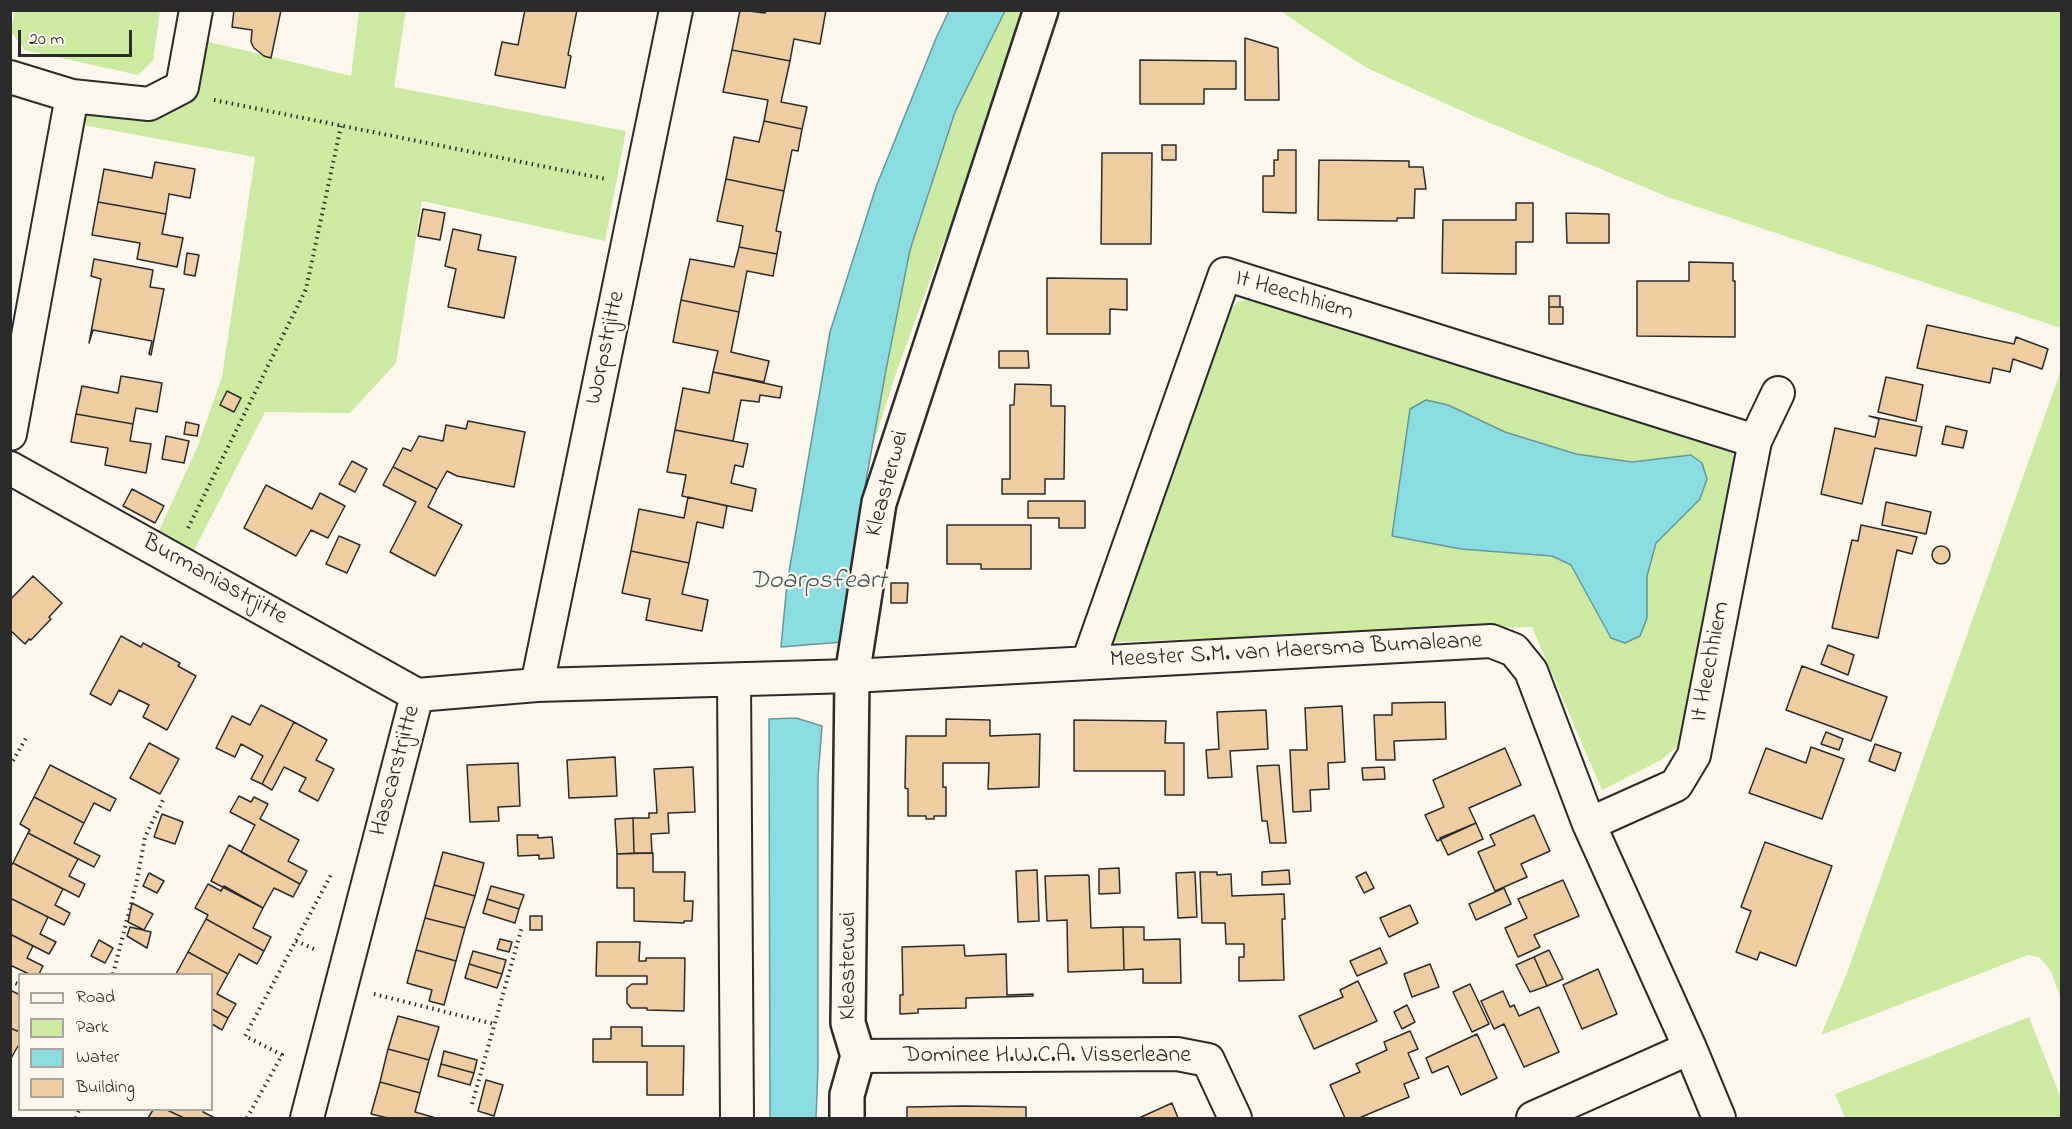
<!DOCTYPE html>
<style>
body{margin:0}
#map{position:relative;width:2072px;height:1129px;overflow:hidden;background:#fbf7ec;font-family:"Indie Flower",sans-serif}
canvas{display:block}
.frame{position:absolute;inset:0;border:12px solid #2b2b2b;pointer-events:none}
.legend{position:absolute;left:18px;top:973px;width:195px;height:138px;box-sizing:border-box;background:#fbf7ec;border:2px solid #a8a59f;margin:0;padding:8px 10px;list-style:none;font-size:18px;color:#2b2b2b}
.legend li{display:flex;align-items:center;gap:12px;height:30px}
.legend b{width:30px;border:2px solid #a8a59f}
.scale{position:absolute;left:18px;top:30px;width:114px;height:27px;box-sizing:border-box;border:3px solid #2b2b2b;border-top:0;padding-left:8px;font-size:18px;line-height:21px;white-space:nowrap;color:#2b2b2b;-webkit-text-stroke:4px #fbf7ec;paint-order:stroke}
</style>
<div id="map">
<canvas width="2072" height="1129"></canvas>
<div class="frame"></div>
<ul class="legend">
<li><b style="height:8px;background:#fbf7ec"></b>Road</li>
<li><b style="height:16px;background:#cdeaa1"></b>Park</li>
<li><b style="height:16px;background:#8bdde4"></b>Water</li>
<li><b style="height:16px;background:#efcda1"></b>Building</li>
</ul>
<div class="scale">20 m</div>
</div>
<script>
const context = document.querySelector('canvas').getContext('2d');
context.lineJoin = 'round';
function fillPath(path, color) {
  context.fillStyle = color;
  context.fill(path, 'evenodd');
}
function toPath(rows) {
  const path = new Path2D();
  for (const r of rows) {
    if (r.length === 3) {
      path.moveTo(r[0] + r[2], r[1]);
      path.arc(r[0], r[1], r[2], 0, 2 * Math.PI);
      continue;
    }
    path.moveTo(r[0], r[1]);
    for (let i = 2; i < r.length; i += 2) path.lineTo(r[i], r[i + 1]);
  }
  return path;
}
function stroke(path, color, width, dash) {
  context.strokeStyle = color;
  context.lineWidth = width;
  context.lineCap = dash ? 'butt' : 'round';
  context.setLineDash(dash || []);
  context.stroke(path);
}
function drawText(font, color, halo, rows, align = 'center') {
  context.font = font + ' "Indie Flower",sans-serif';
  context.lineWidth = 4.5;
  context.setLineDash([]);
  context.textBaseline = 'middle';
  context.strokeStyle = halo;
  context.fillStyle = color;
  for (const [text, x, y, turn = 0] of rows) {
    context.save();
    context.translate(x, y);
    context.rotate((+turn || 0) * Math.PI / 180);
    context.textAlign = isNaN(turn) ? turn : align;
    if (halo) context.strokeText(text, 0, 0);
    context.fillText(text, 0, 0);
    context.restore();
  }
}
fillPath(toPath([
 [406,10,394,87,626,131,605,241,422,201,396,363,350,413,265,412,191,556,156,537,197,448,222,377,255,157,78,124,93,104,170,110,197,39,351,76,359,11],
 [15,11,160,11,153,61,138,75,25,50,11,32],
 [1005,11,1030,11,989,128,942,247,896,373,870,455,910,250,955,112],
 [1281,11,2061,11,2061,328,1668,197,1471,115,1367,68,1311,32],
 [1249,298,1716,435,1746,468,1683,737,1677,747,1661,760,1602,790,1532,627,1113,642,1227,313,1238,302],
 [1448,405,1505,432,1576,454,1632,462,1691,455,1700,499,1656,543,1647,576,1647,618,1611,638,1571,565,1552,556,1461,549,1392,536],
 [2061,370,2061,999,2051,971,2039,957,2028,955,1821,1035,1847,973],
 [2029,1017,2061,1098,2061,1118,1845,1118,1835,1094]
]), '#cdeaa1');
const water = toPath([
 [949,11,1005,11,955,112,910,250,886,370,856,536,842,642,781,647,787,584,830,332,876,187,937,36,949,11],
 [1426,400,1448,405,1505,432,1576,454,1632,462,1691,455,1702,463,1707,479,1700,499,1656,543,1647,576,1647,618,1640,636,1625,643,1611,638,1571,565,1552,556,1461,549,1392,536,1410,409,1426,400],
 [796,718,822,726,818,777,818,1067,816,1118,770,1118,769,719,796,718]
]);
fillPath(water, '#8bdde4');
stroke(water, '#65969a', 1.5);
const building = toPath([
 [234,10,281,10,271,58,264,56,254,48,251,42,252,30,232,27,234,10],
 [525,10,577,10,568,55,571,56,565,88,495,75,502,42,518,45,525,10],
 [740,10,765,13,766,10,826,10,820,44,794,39,790,61,732,50,740,10],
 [1245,38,1278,48,1279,100,1245,100,1245,38],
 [732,50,790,61,781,102,807,107,802,129,764,121,768,100,723,92,732,50],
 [1140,60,1236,61,1236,89,1204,89,1204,104,1140,104,1140,60],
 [764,121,802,129,798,151,792,150,784,191,726,179,734,137,759,142,764,121],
 [1162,145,1176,145,1176,160,1162,160,1162,145],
 [1278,150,1296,150,1296,213,1263,212,1263,176,1274,176,1274,160,1278,160,1278,150],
 [1102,153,1152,153,1151,244,1101,244,1102,153],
 [1319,160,1409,161,1409,167,1423,167,1426,189,1415,189,1414,218,1397,218,1397,221,1318,220,1319,160],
 [155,162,195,169,190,198,169,194,166,214,98,202,104,169,152,178,155,162],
 [726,179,784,191,776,231,781,232,777,254,739,247,743,226,717,221,726,179],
 [98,202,166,214,162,234,183,238,177,267,137,259,140,243,92,235,98,202],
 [1516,203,1533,203,1533,242,1516,242,1516,274,1442,273,1443,220,1516,220,1516,203],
 [423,209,445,213,440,240,418,236,423,209],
 [1566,213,1609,214,1609,243,1567,243,1566,213],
 [453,229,481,235,478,250,516,257,504,318,448,307,456,269,445,266,453,229],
 [739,247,777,254,773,276,747,271,739,312,681,300,690,259,734,267,739,247],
 [187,253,199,255,195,276,184,274,187,253],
 [94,259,153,270,150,287,164,289,151,355,149,354,152,341,93,330,89,343,101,279,91,276,94,259],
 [1689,262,1733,263,1733,281,1735,281,1735,337,1637,336,1637,281,1689,281,1689,262],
 [1047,278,1127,279,1127,310,1110,309,1110,334,1047,334,1047,278],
 [1549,296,1560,296,1560,307,1549,307,1549,296],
 [681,300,739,312,731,352,769,361,764,382,713,372,718,351,673,342,681,300],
 [1549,307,1563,307,1563,324,1549,324,1549,307],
 [1927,325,2014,344,2016,337,2048,349,2042,369,2013,359,2010,372,1993,368,1990,383,1917,368,1927,325],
 [999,351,1028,351,1029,368,999,368,999,351],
 [713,372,782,387,780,398,760,395,759,402,741,400,733,441,675,430,683,388,709,393,713,372],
 [121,376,162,383,157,412,136,408,133,424,76,414,82,386,118,393,121,376],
 [1886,377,1923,385,1916,421,1878,412,1886,377],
 [1015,384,1051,385,1051,406,1065,406,1064,479,1045,479,1045,494,1002,494,1002,479,1010,479,1010,405,1014,405,1015,384],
 [227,391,241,398,234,412,220,405,227,391],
 [76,414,133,424,130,441,151,444,146,473,105,465,108,448,71,442,76,414],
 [1869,416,1922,427,1916,456,1875,448,1862,504,1821,494,1835,428,1875,437,1879,419,1869,416],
 [468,421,525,432,514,487,457,476,447,471,437,489,393,467,403,448,411,451,419,436,443,441,446,425,466,429,468,421],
 [186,422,199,425,197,436,184,434,186,422],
 [1946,426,1967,431,1963,448,1942,444,1946,426],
 [675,430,748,444,743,467,735,465,731,483,756,489,752,511,682,496,686,475,667,472,675,430],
 [166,436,189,441,184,463,162,459,166,436],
 [352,461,367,469,355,492,339,484,352,461],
 [393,467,437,489,428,507,462,525,435,576,390,552,416,502,383,485,393,467],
 [266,485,312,509,320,493,345,506,328,538,311,530,296,556,244,528,266,485],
 [132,489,164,506,155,523,123,506,132,489],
 [688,497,727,506,723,528,697,522,689,563,631,551,639,509,684,518,688,497],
 [1028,501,1085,501,1085,528,1059,528,1059,518,1028,518,1028,501],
 [1886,502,1931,512,1926,534,1882,525,1886,502],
 [947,525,1031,525,1031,569,981,569,981,564,947,564,947,525],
 [1861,525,1917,537,1912,554,1897,550,1878,638,1832,628,1852,540,1858,541,1861,525],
 [339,536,360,545,347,573,326,564,339,536],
 [1941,555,9],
 [631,551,689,563,682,594,708,600,702,631,646,620,650,599,622,593,631,551],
 [33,576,62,603,49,617,51,619,31,640,29,639,25,644,10,630,10,600,33,576],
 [891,583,908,583,907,603,891,603,891,583],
 [121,636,141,647,143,643,180,663,178,666,196,676,167,730,143,717,149,705,119,690,111,705,90,694,121,636],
 [1828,645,1854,655,1848,675,1821,664,1828,645],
 [1802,666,1887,697,1871,741,1786,710,1802,666],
 [1445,702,1446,739,1394,741,1395,760,1376,760,1374,715,1392,715,1392,703,1445,702],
 [261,705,294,722,262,784,251,779,263,756,241,744,235,757,216,748,232,716,250,725,261,705],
 [1342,706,1345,762,1328,763,1329,789,1310,790,1311,811,1293,812,1290,750,1307,750,1305,708,1342,706],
 [1266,710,1268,749,1230,751,1232,777,1208,778,1206,750,1219,749,1217,712,1266,710],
 [946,719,990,720,990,736,1040,734,1039,787,988,789,989,763,943,763,943,787,946,787,946,816,934,816,934,819,926,819,926,816,908,816,908,789,905,788,906,736,946,736,946,719],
 [1074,720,1166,721,1165,743,1184,743,1184,795,1165,795,1165,771,1074,771,1074,720],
 [294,722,327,740,316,760,334,769,318,801,299,791,306,778,284,767,272,790,262,784,294,722],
 [1826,732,1843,739,1839,750,1821,744,1826,732],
 [149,743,179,759,160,794,130,778,149,743],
 [1875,744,1901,753,1895,771,1869,761,1875,744],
 [1811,747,1844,759,1822,819,1749,793,1766,748,1806,763,1811,747],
 [1505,748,1521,785,1469,808,1476,823,1437,841,1425,815,1444,807,1433,780,1505,748],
 [615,757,617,796,569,798,567,760,615,757],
 [518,763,520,806,498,807,499,821,470,822,467,765,518,763],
 [50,765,116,799,110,811,94,803,84,823,34,797,50,765],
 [1279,765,1286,843,1270,843,1267,821,1262,821,1257,766,1279,765],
 [693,767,695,812,668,813,669,833,651,834,652,853,634,853,633,818,649,818,649,813,657,813,654,769,693,767],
 [1384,767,1385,779,1363,780,1362,768,1384,767],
 [239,796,251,802,254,797,268,804,260,819,299,840,288,861,307,871,300,884,241,852,255,825,230,812,239,796],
 [34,797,84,823,74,843,100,856,94,867,28,833,30,830,20,824,34,797],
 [162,814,183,822,175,844,154,837,162,814],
 [1534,815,1550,851,1521,864,1527,877,1495,891,1478,852,1495,845,1490,835,1534,815],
 [633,818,634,853,617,854,615,819,633,818],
 [1476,823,1483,839,1448,855,1440,838,1476,823],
 [28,833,78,859,69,876,85,884,79,897,13,863,28,833],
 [517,835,538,835,538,838,552,837,554,858,539,859,539,855,518,856,517,835],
 [1765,842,1832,866,1796,966,1760,952,1757,960,1736,952,1751,911,1741,907,1765,842],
 [229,845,300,884,293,897,274,888,263,908,211,881,229,845],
 [443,852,484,863,475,896,434,885,443,852],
 [653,853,653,872,685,872,684,901,693,901,692,921,684,921,684,923,634,921,634,888,617,888,617,854,653,853],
 [13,863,63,889,55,905,70,913,64,925,10,898,10,867,13,863],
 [1119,868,1120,893,1099,894,1099,869,1119,868],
 [1037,870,1039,921,1018,922,1016,871,1037,870],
 [1289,870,1290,884,1262,885,1262,872,1289,870],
 [1195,872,1197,917,1178,918,1176,873,1195,872],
 [1200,872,1217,872,1217,875,1231,874,1232,896,1284,894,1285,919,1282,919,1284,980,1239,981,1239,957,1244,957,1244,944,1226,944,1225,923,1202,923,1200,872],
 [1366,872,1374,888,1364,893,1356,877,1366,872],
 [149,873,164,881,157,893,143,886,149,873],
 [1088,875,1089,876,1091,928,1123,927,1124,970,1068,972,1067,920,1047,921,1045,876,1088,875],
 [1563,880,1579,916,1534,935,1540,947,1518,957,1505,928,1527,918,1518,899,1563,880],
 [208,884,221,891,224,886,263,908,253,928,271,937,264,951,206,919,208,915,195,908,208,884],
 [434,885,475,896,465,928,425,918,434,885],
 [491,886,524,895,519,909,487,899,491,886],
 [1504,888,1511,904,1476,920,1469,904,1504,888],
 [10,898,48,917,40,934,56,942,49,954,10,934,10,898],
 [487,899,519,909,515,923,483,913,487,899],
 [132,903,153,914,144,930,128,922,132,903],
 [1410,905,1418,923,1389,937,1380,918,1410,905],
 [530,916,542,916,542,930,530,930,530,916],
 [425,918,465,928,456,961,416,950,425,918],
 [206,919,264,951,257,964,239,954,228,974,188,952,206,919],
 [130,927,151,932,147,948,127,936,130,927],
 [1123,927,1144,927,1144,940,1180,939,1181,983,1143,983,1143,969,1124,970,1123,927],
 [10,934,33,946,27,958,43,966,39,974,29,974,10,965,10,934],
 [500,939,512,942,509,952,497,949,500,939],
 [99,940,113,948,105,963,91,956,99,940],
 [597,942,640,942,639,961,646,961,646,958,685,958,684,1011,647,1010,647,1008,631,1008,627,1003,627,988,632,984,647,984,647,976,596,976,597,942],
 [964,945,965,956,1006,954,1007,995,1033,994,1033,996,966,998,966,1008,918,1009,918,1013,900,1014,900,995,903,995,902,947,964,945],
 [1380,948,1387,963,1357,976,1350,961,1380,948],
 [416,950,456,961,444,1005,429,1001,432,990,407,983,416,950],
 [1549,950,1563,979,1547,986,1534,957,1549,950],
 [473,951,506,960,502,974,469,964,473,951],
 [188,952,228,974,217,994,236,1004,228,1018,212,1009,212,974,176,974,188,952],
 [1534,957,1547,986,1530,992,1516,965,1534,957],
 [469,964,502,974,497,988,465,978,469,964],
 [1430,964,1439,987,1412,997,1404,974,1430,964],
 [1598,969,1617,1014,1582,1029,1563,985,1598,969],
 [1358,981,1377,1021,1314,1049,1299,1016,1343,997,1340,990,1358,981],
 [1470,984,1489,1024,1472,1032,1453,992,1470,984],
 [10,990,20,995,20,1032,10,1028,10,990],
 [1503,991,1510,1007,1514,1005,1519,1016,1539,1007,1559,1052,1524,1067,1504,1024,1494,1029,1481,1001,1503,991],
 [1407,1005,1415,1022,1402,1029,1394,1012,1407,1005],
 [212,1009,228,1018,222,1030,212,1024,212,1009],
 [398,1016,439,1027,429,1060,388,1049,398,1016],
 [611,1027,642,1027,642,1046,684,1046,683,1095,647,1095,647,1062,593,1062,593,1039,611,1039,611,1027],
 [10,1028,20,1032,20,1047,18,1046,10,1060,10,1028],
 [1410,1031,1418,1049,1408,1053,1419,1078,1404,1084,1409,1097,1359,1118,1345,1118,1330,1085,1360,1072,1356,1064,1387,1050,1384,1042,1410,1031],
 [1477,1034,1497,1078,1461,1095,1448,1066,1432,1073,1426,1058,1477,1034],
 [388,1049,429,1060,420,1093,380,1082,388,1049],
 [444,1051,477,1060,474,1073,441,1064,444,1051],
 [441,1064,474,1073,470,1085,438,1076,441,1064],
 [486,1080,503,1085,494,1116,478,1111,486,1080],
 [380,1082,420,1093,415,1112,436,1118,388,1118,371,1114,380,1082],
 [1172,1103,1178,1118,1139,1118,1172,1103],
 [964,1106,1026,1107,1026,1118,907,1118,907,1107,964,1106],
 [153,1110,167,1110,184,1118,148,1118,153,1110],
 [167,1110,204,1110,203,1112,215,1118,184,1118,167,1110]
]);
fillPath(building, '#efcda1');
stroke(building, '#2b2b2b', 1.5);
const street = toPath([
 [10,77,72,96,10,434],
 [72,96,149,104,182,87,196,10],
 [1755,441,1778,393],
 [10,468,417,695],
 [1088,662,1225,274,1755,441,1694,755,1676,785,1589,824],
 [734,680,737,1118],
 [537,685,676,10],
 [858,1056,1177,1054,1208,1060,1235,1118],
 [307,1118,417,695,537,685,852,676,1491,641,1514,650,1531,671,1589,824,1690,1048,1719,1118],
 [1533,1118,1690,1048]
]);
const secondary = toPath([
 [847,1118,847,1095,858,1056,848,1023,852,676,879,503,1041,10]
]);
stroke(street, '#2b2b2b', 36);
stroke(secondary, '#2b2b2b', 38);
stroke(toPath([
 [214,100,606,179],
 [188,528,306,289,341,126],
 [10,766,26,738],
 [296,941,314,949],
 [113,974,136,885,145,837,163,800],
 [10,981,20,985],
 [374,994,494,1024],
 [472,1104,522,927],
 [76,1118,79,1110],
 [247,1118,282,1055,245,1036,332,873]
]), '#2b2b2b', 4, [1.5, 4.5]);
stroke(street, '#fbf7ec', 32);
stroke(secondary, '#fbf7ec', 33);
drawText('24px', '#2b2b2b', '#fbf7ec', [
 ["It Heechhiem",1294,297,17],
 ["Worpstrjitte",607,348,-78],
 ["Kleasterwei",889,484,-75],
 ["Burmaniastrjitte",214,581,29],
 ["Meester S.M. van Haersma Bumaleane",1296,652,-3],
 ["It Heechhiem",1712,662,-79],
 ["Hascarstrjitte",397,771,-75],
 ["Kleasterwei",850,966,-90],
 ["Dominee H.W.C.A. Visserleane",1047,1057]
]);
drawText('italic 26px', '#435859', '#fbf7ec', [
 ["Doarpsfeart",818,583]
]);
</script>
